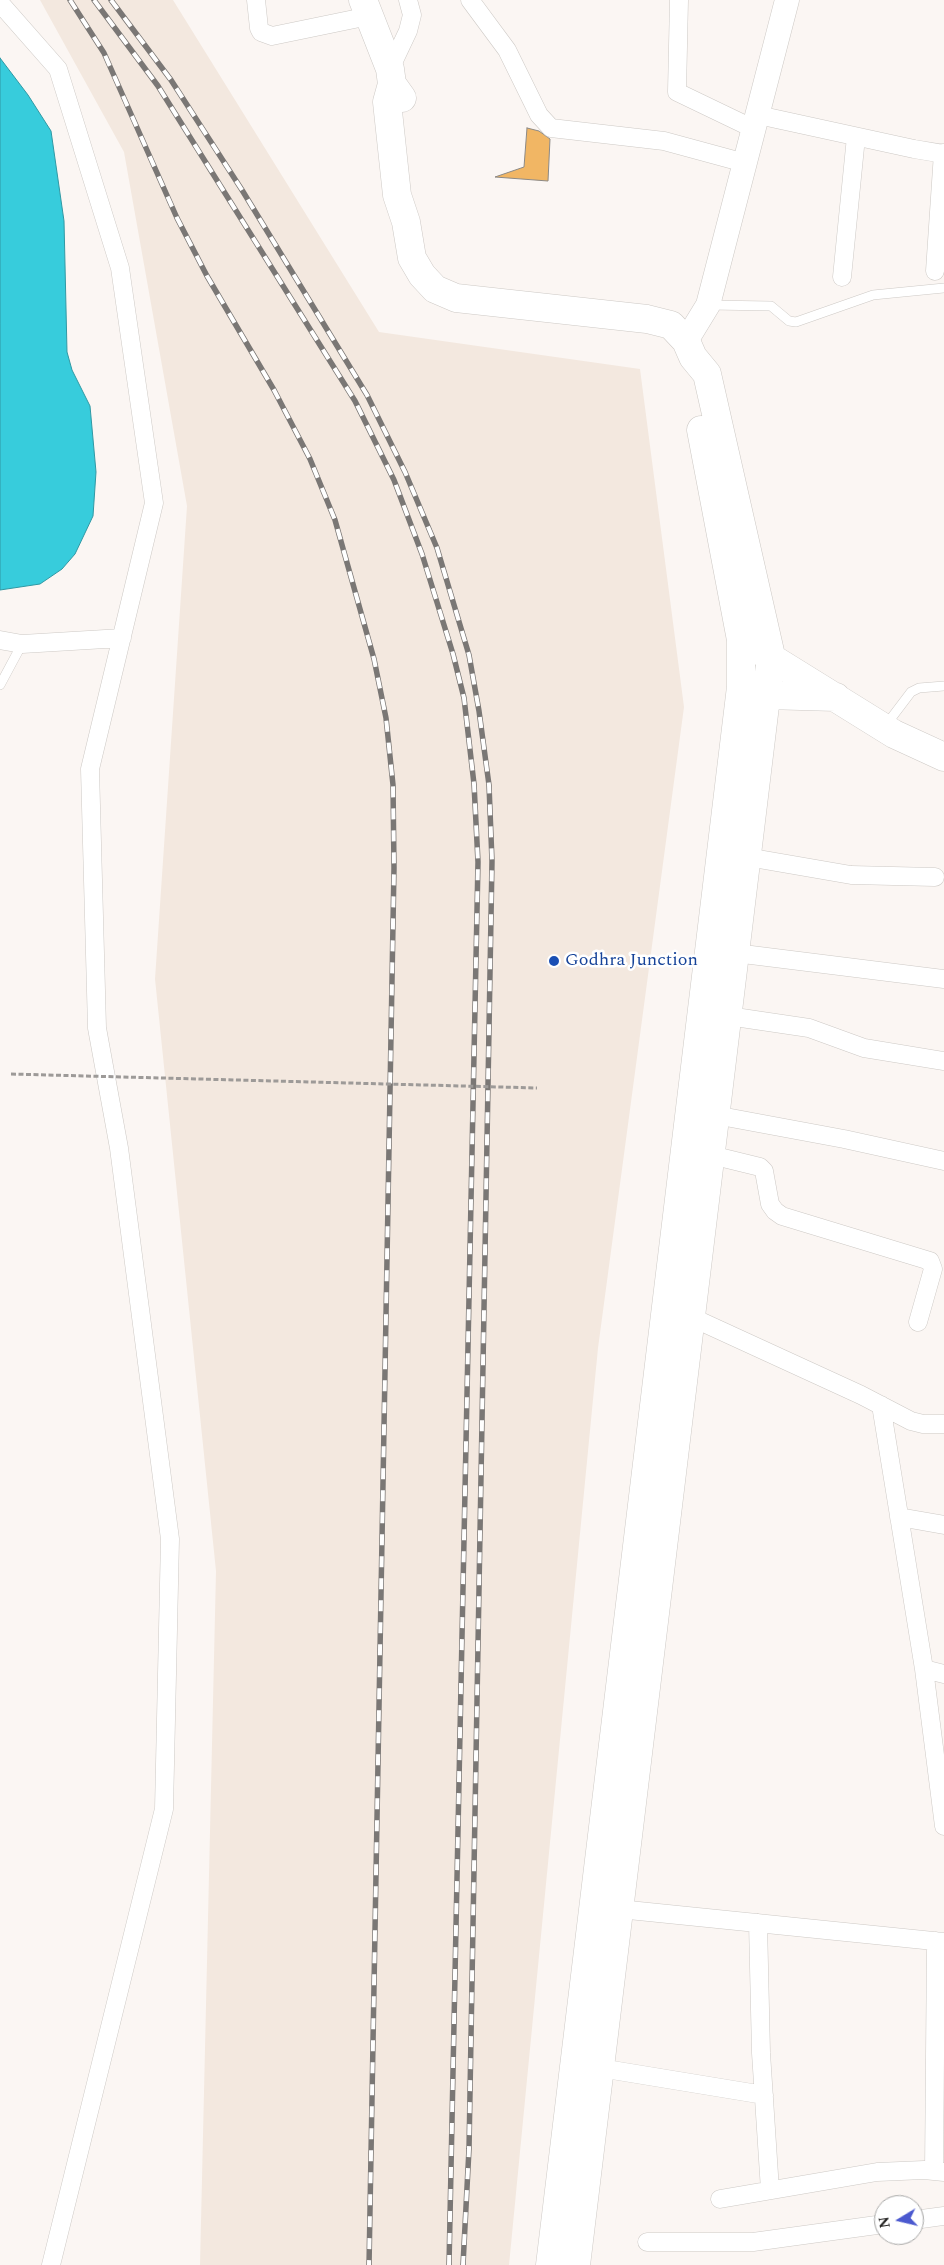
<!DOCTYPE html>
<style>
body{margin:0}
#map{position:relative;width:944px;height:2265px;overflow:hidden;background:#fbf6f3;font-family:Spectral,serif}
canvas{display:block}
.north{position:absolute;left:874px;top:2195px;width:50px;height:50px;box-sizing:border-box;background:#fff;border:1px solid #a6a6a5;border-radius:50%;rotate:261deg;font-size:14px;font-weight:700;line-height:20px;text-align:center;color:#21201f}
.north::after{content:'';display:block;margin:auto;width:18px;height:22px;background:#4b59cf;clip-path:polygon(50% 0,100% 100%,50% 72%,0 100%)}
</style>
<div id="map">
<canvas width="944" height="2265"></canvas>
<div class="north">N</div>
</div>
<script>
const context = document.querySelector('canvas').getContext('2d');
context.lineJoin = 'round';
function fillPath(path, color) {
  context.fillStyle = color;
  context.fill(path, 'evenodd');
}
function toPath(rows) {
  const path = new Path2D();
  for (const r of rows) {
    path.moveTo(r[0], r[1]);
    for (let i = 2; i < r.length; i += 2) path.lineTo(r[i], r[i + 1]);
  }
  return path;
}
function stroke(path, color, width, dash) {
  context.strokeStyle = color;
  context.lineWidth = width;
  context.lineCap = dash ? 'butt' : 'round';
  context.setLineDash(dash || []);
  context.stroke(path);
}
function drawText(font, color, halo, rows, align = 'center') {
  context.font = font + ' Spectral,serif';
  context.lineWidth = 5;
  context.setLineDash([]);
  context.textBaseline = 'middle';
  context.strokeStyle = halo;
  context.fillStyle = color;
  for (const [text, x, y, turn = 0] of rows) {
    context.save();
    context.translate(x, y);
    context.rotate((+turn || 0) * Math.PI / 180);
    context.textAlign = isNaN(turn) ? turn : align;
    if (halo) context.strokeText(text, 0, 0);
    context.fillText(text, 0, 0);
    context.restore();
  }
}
fillPath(toPath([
 [40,0,173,0,379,332,640,369,684,707,598,1348,509,2265,200,2265,216,1571,155,979,187,506,124,152]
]), '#f3e8df');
const water = toPath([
 [0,58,28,95,51,131,64,221,67,352,72,370,90,406,96,472,93,516,75,554,62,569,40,584,0,590,0,58]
]);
fillPath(water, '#37ccdc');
stroke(water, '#3098a3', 1);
const building = toPath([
 [527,128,539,131,550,139,548,181,495,177,524,167,527,128]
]);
fillPath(building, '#f1b664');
stroke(building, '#8c8985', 1);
const lane = toPath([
 [710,305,771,306,789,321,796,322,873,295,944,288],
 [0,685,22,644],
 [886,725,911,692,919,688,944,686]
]);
const street = toPath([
 [256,0,259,28,261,32,272,36,369,16],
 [470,0,507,50,539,115,551,128,664,141,745,163],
 [679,0,677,92,754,129],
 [0,3,58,69,120,268,154,503,90,769,97,1028,119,1148,170,1539,164,1809,51,2265],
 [390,69,408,31,412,15,408,0],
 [758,115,914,149,944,154],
 [935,271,943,153],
 [842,277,856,137],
 [0,640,22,644,122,638],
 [747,857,851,875,935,877],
 [735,953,944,979],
 [728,1016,809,1028,864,1048,944,1061],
 [715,1115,844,1139,944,1161],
 [711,1155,760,1167,764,1171,770,1204,775,1211,782,1216,930,1261,933,1269,918,1322],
 [683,1316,691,1317,861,1395,911,1421,923,1424,944,1424],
 [881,1405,924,1669,944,1826],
 [899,1517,944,1525],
 [924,1669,944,1674],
 [609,1908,944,1942],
 [758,1923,761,2053,770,2190],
 [600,2068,764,2095],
 [934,2171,936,1941],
 [720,2199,877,2172,924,2170,944,2172],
 [914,2220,944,2216],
 [647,2242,753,2242,884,2224]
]);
const secondary = toPath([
 [686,341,708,305,787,0]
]);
const primary = toPath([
 [363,0,390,69,392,84,402,98],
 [392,84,387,102,397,195,406,222,412,258,422,275,435,289,456,298,647,319,671,325,686,341,693,357,707,374,771,656,576,2265],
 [757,649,894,734,944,757],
 [750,690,766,695,836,697],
 [550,2265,741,687,741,640,701,430]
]);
stroke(lane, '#cdc9c5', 10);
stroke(street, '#cdc9c5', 19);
stroke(secondary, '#cdc9c5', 25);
stroke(primary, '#cdc9c5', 29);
stroke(lane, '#fff', 9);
stroke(street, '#fff', 18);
stroke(secondary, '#fff', 24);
stroke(primary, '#fff', 28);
const rail = toPath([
 [70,0,104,53,177,218,207,276,274,390,310,459,335,520,374,659,386,718,393,785,394,868,369,2265],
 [94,0,158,86,355,401,394,480,422,554,453,654,464,698,474,784,478,862,449,2265],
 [111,0,171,80,242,190,367,395,405,472,437,548,469,655,479,711,489,785,492,861,469,2149,463,2265]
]);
stroke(rail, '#7a7775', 5.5);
stroke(rail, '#fff', 4, [11]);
stroke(toPath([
 [11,1074,537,1088]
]), '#9d9a98', 3, [5, 2.5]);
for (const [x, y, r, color] of [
 [554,961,6,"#1a4fb4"]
]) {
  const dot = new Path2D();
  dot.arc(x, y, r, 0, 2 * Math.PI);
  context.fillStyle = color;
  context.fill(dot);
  stroke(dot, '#fff', 2);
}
drawText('18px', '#164399', '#fff', [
 ["Godhra Junction",565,961]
], 'left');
</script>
